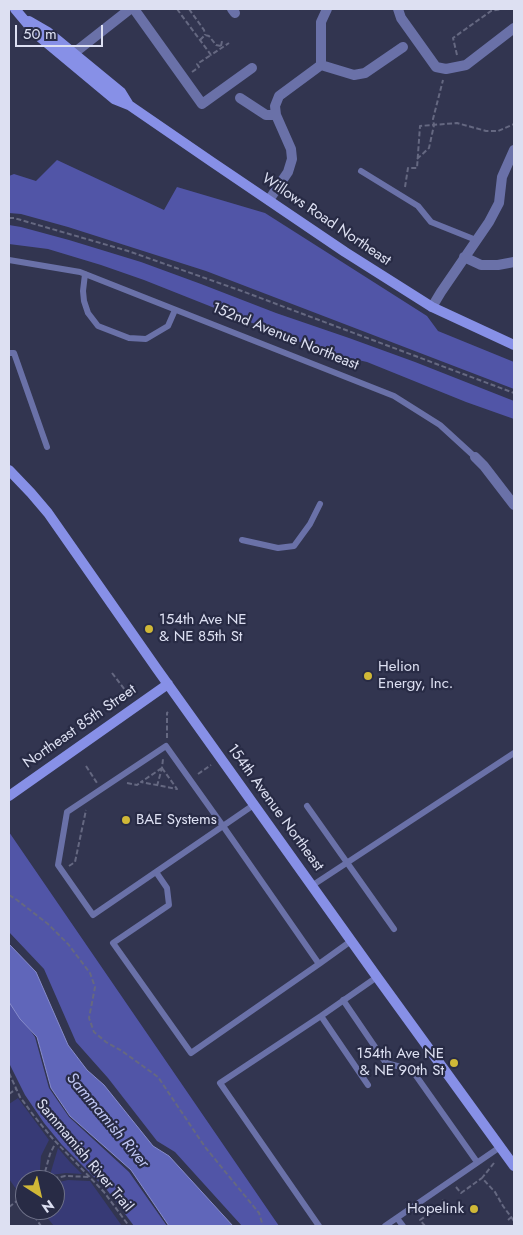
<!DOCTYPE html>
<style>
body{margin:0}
#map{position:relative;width:523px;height:1235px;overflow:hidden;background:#323550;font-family:Jost,sans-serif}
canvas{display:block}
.frame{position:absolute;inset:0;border:10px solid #dde0f2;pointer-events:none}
.north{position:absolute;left:15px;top:1170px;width:50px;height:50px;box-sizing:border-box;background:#282b45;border:1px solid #70738a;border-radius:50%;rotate:145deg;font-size:14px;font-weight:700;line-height:20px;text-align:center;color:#dde0f2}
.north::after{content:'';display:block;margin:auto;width:18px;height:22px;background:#d0b837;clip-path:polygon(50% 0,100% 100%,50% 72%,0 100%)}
.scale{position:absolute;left:15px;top:25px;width:88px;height:22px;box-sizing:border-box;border:2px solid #dde0f2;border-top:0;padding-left:6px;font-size:15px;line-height:18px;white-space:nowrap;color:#dde0f2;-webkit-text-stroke:4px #282b45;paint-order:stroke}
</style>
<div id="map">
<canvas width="523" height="1235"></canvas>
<div class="frame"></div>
<div class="north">N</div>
<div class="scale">50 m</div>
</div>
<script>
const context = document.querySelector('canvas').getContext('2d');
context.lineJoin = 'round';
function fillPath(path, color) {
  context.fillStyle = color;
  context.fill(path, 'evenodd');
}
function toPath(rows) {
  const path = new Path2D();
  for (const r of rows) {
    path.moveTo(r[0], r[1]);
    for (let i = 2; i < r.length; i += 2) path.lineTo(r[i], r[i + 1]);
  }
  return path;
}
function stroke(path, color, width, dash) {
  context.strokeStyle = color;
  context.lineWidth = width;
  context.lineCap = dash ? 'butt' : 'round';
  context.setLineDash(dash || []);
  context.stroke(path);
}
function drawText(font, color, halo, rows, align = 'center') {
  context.font = font + ' Jost,sans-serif';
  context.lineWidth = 4.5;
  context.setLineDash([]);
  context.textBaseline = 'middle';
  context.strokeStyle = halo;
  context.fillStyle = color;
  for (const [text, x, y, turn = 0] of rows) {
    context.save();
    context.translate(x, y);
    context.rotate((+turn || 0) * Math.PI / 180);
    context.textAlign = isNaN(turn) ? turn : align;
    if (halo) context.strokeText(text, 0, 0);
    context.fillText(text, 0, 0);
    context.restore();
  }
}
fillPath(toPath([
 [18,1098,49,1140,41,1156,40,1169,42,1176,36,1180,25,1180,25,1188,19,1193,9,1179,9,1104],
 [58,1148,70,1162,82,1174,66,1173,50,1175],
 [68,1180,90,1181,122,1226,54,1226,41,1210,55,1210,55,1183]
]), '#373a76');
fillPath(toPath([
 [57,160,164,210,177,187,265,213,427,316,438,331,514,362,514,389,206,271,68,227,21,214,9,213,9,176,14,174,36,181],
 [9,225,21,227,69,240,141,262,201,284,276,313,349,338,415,362,514,401,514,419,466,402,367,362,328,353,144,280,101,265,48,249,9,244],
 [9,832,279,1226,242,1226,175,1152,157,1141,108,1078,76,1042,44,969,9,932],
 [9,1000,35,1037,49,1088,69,1117,129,1172,167,1226,134,1226,107,1190,62,1145,44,1123,25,1095,9,1063]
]), '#5155a7');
const water = toPath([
 [9,944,36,972,68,1045,87,1070,104,1085,153,1146,169,1156,233,1226,169,1226,131,1170,70,1116,51,1088,37,1037,20,1019,9,1002,9,944]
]);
fillPath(water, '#6066ba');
stroke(water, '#868bcb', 1);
stroke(toPath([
 [177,9,211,55,229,43],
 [189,9,204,30,205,35],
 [200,40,205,35,209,36,216,45,221,46],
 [221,46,222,41],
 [457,55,453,38,491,11,502,9],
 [192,72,199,67,197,64,211,55],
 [417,159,429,148,434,125,433,119,443,80],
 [405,187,408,168,417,168,420,126,457,123,486,131,498,131,514,124],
 [9,218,14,218,128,251,239,290,514,393],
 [112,673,125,690,129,692],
 [167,738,167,713,168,712],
 [86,766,97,783],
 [162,768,177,789,141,782,162,768],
 [198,774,211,765],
 [127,783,137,785,141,782],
 [157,786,162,768,163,759],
 [69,866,75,862,86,810],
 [9,895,17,900,48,924,68,944,90,973,95,987,89,1018,94,1032,106,1042,122,1051,158,1077,205,1147,259,1213,263,1226],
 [9,1073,20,1097,34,1116,53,1139,104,1192,129,1226],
 [9,1094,16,1089],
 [494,1163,482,1178,495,1192,503,1206,514,1221],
 [47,1179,45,1172,50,1154,55,1144],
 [46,1180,65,1176,90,1177],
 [456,1187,461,1193,482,1178],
 [21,1198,25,1204],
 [9,1207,25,1195],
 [30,1210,41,1226],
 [508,1220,514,1215],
 [425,1226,420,1220,445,1203,442,1199]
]), '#656881', 2, [5, 2.5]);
stroke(toPath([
 [361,171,418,206,431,222,476,240],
 [9,260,80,272,394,396,440,425,475,457],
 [85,274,83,291,84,301,88,313,98,326,129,338,146,339,168,326,175,310],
 [9,353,14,353,47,447],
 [242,540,278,548,294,546,310,524,320,504],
 [307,806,394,929],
 [156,872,167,888,169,905,113,943,191,1053,319,964,223,826,166,746,67,812,58,865,93,915,223,826,255,804],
 [313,885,514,753],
 [319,964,351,941],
 [343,1000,386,1063,412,1070,477,1162],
 [321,1016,368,1085],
 [397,1218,403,1226],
 [319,1226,220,1083,321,1016,377,977],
 [385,1226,500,1147]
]), '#6a71a8', 6);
stroke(toPath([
 [134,9,202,104,252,68],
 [232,9,235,13],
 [398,9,401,18,436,67,446,69,466,65,514,28],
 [74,53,130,9],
 [321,65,354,75,365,73,403,47],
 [240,98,266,115,276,115],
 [269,200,288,172,292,159,291,149,276,115,275,106,279,96,321,65,321,22,327,9],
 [464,257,481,265,498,265,514,262],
 [432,307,441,292,489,222,499,203,502,177,514,150],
 [475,457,484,466,514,505]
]), '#6a71a8', 10);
stroke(toPath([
 [15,9,36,34,114,99,129,105,212,162,345,252,432,307,514,345],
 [29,21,48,32,121,92,129,105],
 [9,470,31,493,48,513,157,669,377,977,514,1166],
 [9,796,168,684]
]), '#8790e7', 10);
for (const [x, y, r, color] of [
 [149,629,5,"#d0b837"],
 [368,676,5,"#d0b837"],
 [126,820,5,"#d0b837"],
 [454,1063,5,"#d0b837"],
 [474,1209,5,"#d0b837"]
]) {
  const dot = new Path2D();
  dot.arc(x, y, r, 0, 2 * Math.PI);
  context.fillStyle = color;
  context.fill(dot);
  stroke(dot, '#282b45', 2);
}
drawText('15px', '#dde0f2', '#282b45', [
 ["Willows Road Northeast",326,220,34],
 ["152nd Avenue Northeast",285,337,22],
 ["Northeast 85th Street",80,727,-35],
 ["154th Avenue Northeast",275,808,54],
 ["Sammamish River Trail",84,1156,50]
]);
drawText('15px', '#dde0f2', '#282b45', [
 ["154th Ave NE",159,620],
 ["& NE 85th St",159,637],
 ["Helion",378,667],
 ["Energy, Inc.",378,684],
 ["BAE Systems",136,820],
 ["154th Ave NE",444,1054,"right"],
 ["& NE 90th St",444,1071,"right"],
 ["Hopelink",464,1209,"right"]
], 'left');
drawText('italic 16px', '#bfc6f3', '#282b45', [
 ["Sammamish River",107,1121,50]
]);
</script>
